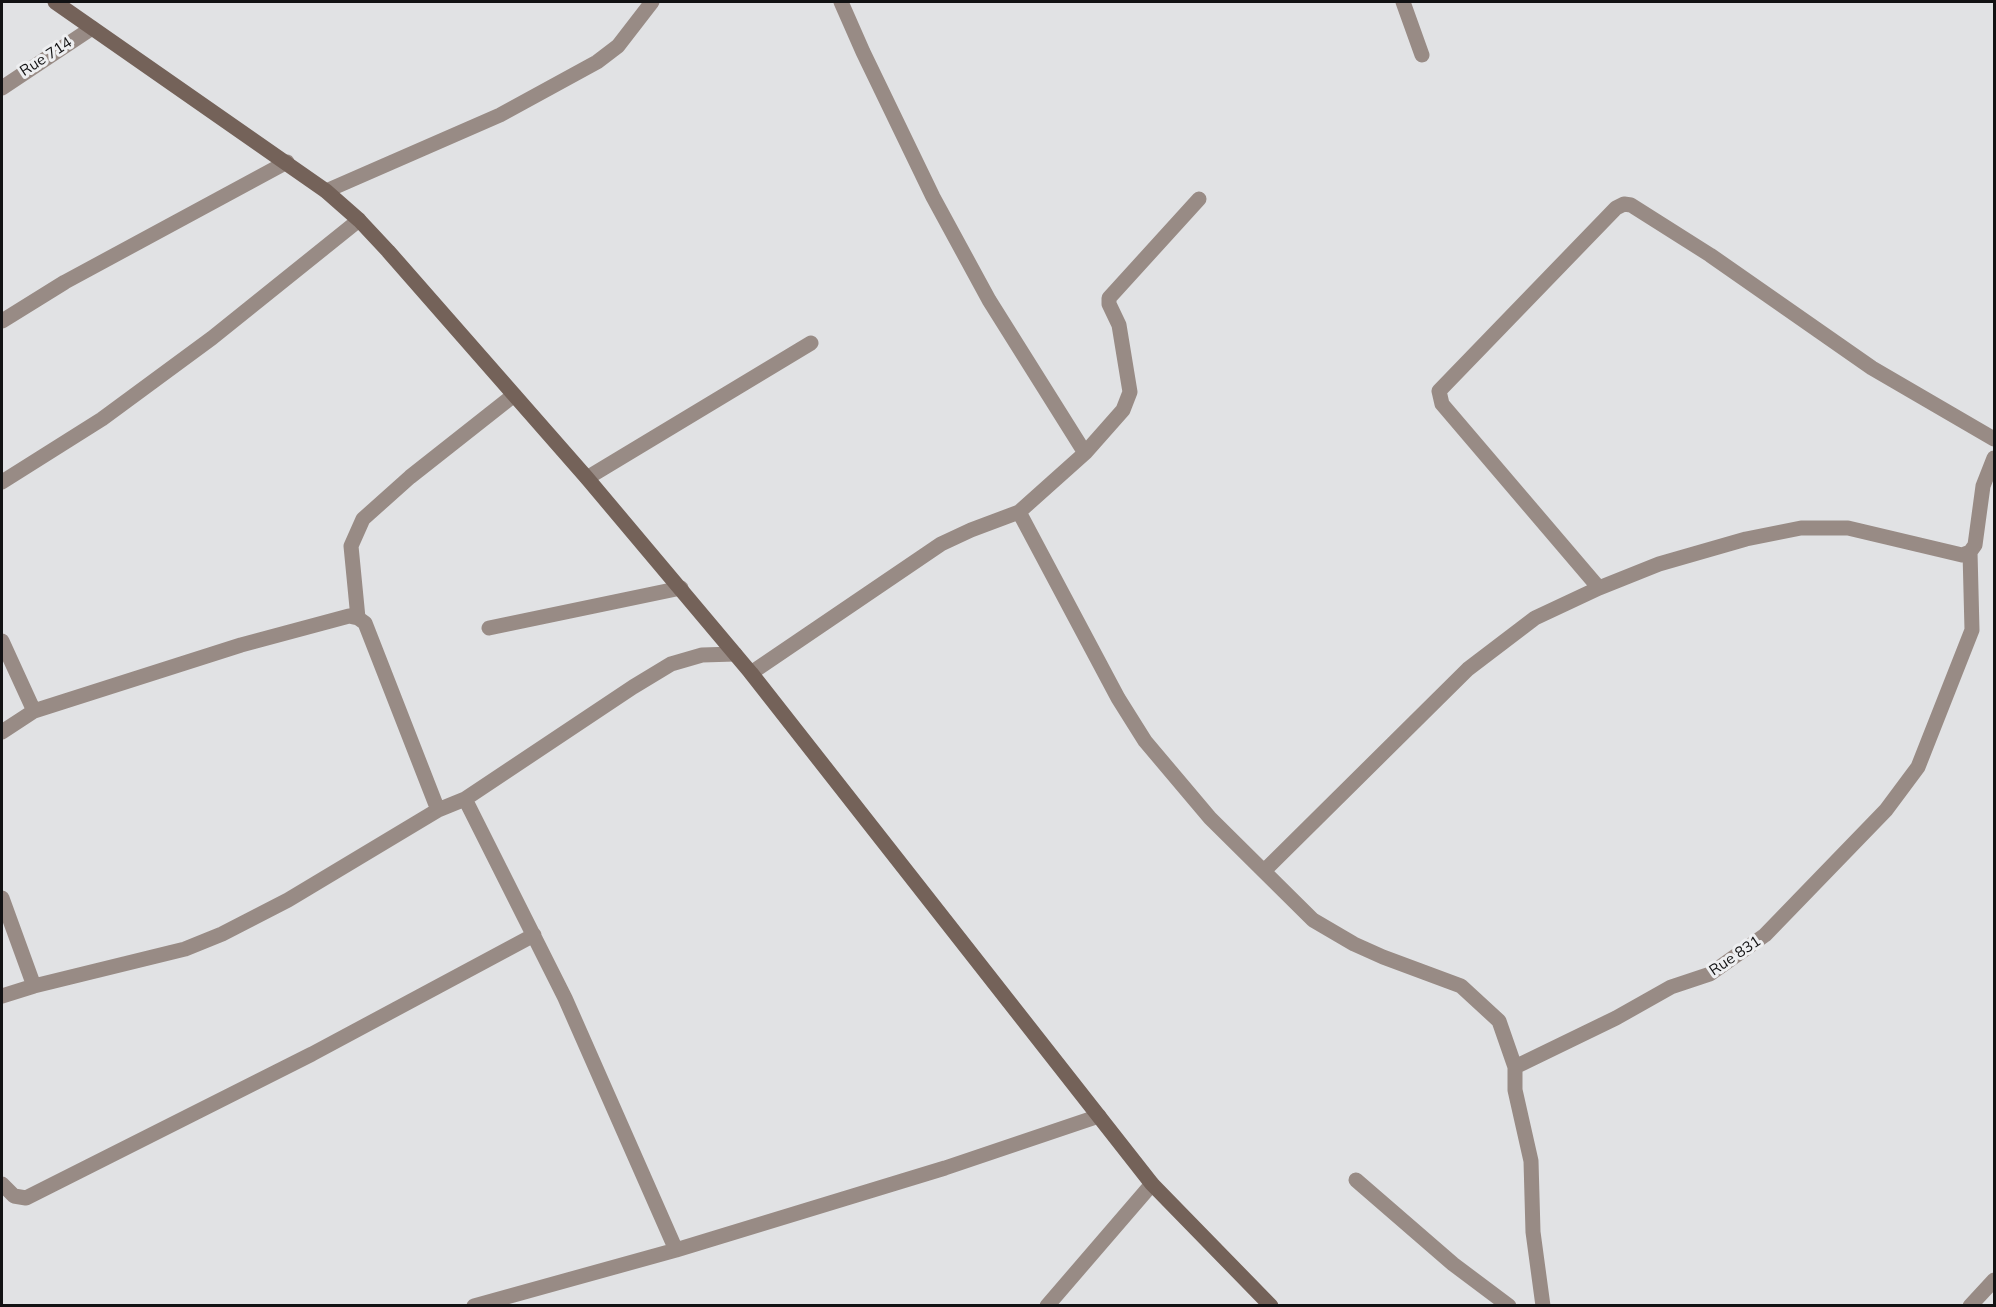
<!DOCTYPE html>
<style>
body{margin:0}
#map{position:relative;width:1996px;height:1307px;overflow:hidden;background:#e1e2e4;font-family:Mulish,sans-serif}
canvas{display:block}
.frame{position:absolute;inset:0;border:3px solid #121213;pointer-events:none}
</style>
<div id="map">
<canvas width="1996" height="1307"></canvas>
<div class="frame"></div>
</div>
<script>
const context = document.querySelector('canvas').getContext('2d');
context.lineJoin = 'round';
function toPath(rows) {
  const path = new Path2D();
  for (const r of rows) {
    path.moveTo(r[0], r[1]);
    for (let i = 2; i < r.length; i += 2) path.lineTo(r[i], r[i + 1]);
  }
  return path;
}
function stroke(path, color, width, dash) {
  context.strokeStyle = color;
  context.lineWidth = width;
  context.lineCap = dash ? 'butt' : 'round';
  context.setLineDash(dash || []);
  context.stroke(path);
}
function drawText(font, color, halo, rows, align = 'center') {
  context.font = font + ' Mulish,sans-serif';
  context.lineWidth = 6;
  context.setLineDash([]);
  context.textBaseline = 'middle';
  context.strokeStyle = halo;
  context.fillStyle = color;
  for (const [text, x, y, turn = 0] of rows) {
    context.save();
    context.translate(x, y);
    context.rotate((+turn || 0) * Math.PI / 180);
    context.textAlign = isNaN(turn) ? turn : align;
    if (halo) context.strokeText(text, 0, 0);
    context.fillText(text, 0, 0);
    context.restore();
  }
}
stroke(toPath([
 [1403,2,1422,55]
]), '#988b85', 15);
stroke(toPath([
 [841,2,863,52,933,197,989,300,1085,453,1019,512],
 [2,88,92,28],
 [326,191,500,115,597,62,618,46,652,2],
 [2,321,65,282,287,162],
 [1085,453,1123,410,1130,392,1119,325,1109,304,1109,298,1199,199],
 [587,478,811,343],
 [2,482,102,419,212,338,359,220],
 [1599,588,1442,404,1439,391,1616,208,1624,204,1631,205,1710,255,1872,368,1994,439],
 [358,618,351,546,363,519,410,477,514,395],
 [489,628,681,588],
 [2,641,34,711],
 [751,673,941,544,971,530,1019,512,1118,698,1145,741,1210,818,1313,920,1354,944,1383,957,1461,986,1499,1021,1515,1067],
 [2,732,34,711,241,645,349,616,358,618,365,623,438,810],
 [465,799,565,998,676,1250],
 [1264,871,1468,669,1535,618,1599,588,1659,564,1746,539,1801,528,1848,528,1962,555,1970,552,1975,545,1983,486,1994,458],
 [2,898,34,986],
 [2,996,34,986,185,949,222,934,288,900,438,810,465,799,633,687,671,664,702,655,735,654],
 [1356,1180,1453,1264,1509,1306],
 [2,1184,14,1196,26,1198,312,1054,534,935],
 [474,1306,676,1250,945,1168,1099,1116],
 [1047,1306,1152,1184],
 [1543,1306,1533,1232,1531,1161,1515,1090,1515,1067,1616,1018,1671,987,1710,974,1765,935,1886,810,1918,767,1972,630,1970,552],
 [1970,1306,1994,1280]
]), '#988b85', 15);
stroke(toPath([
 [55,2,326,191,359,220,388,251,587,478,751,673,1152,1184,1271,1306]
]), '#746259', 15);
drawText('15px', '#121213', '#eeeff1', [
 ["Rue 714",46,57,-33],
 ["Rue 831",1735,956,-34]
]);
</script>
